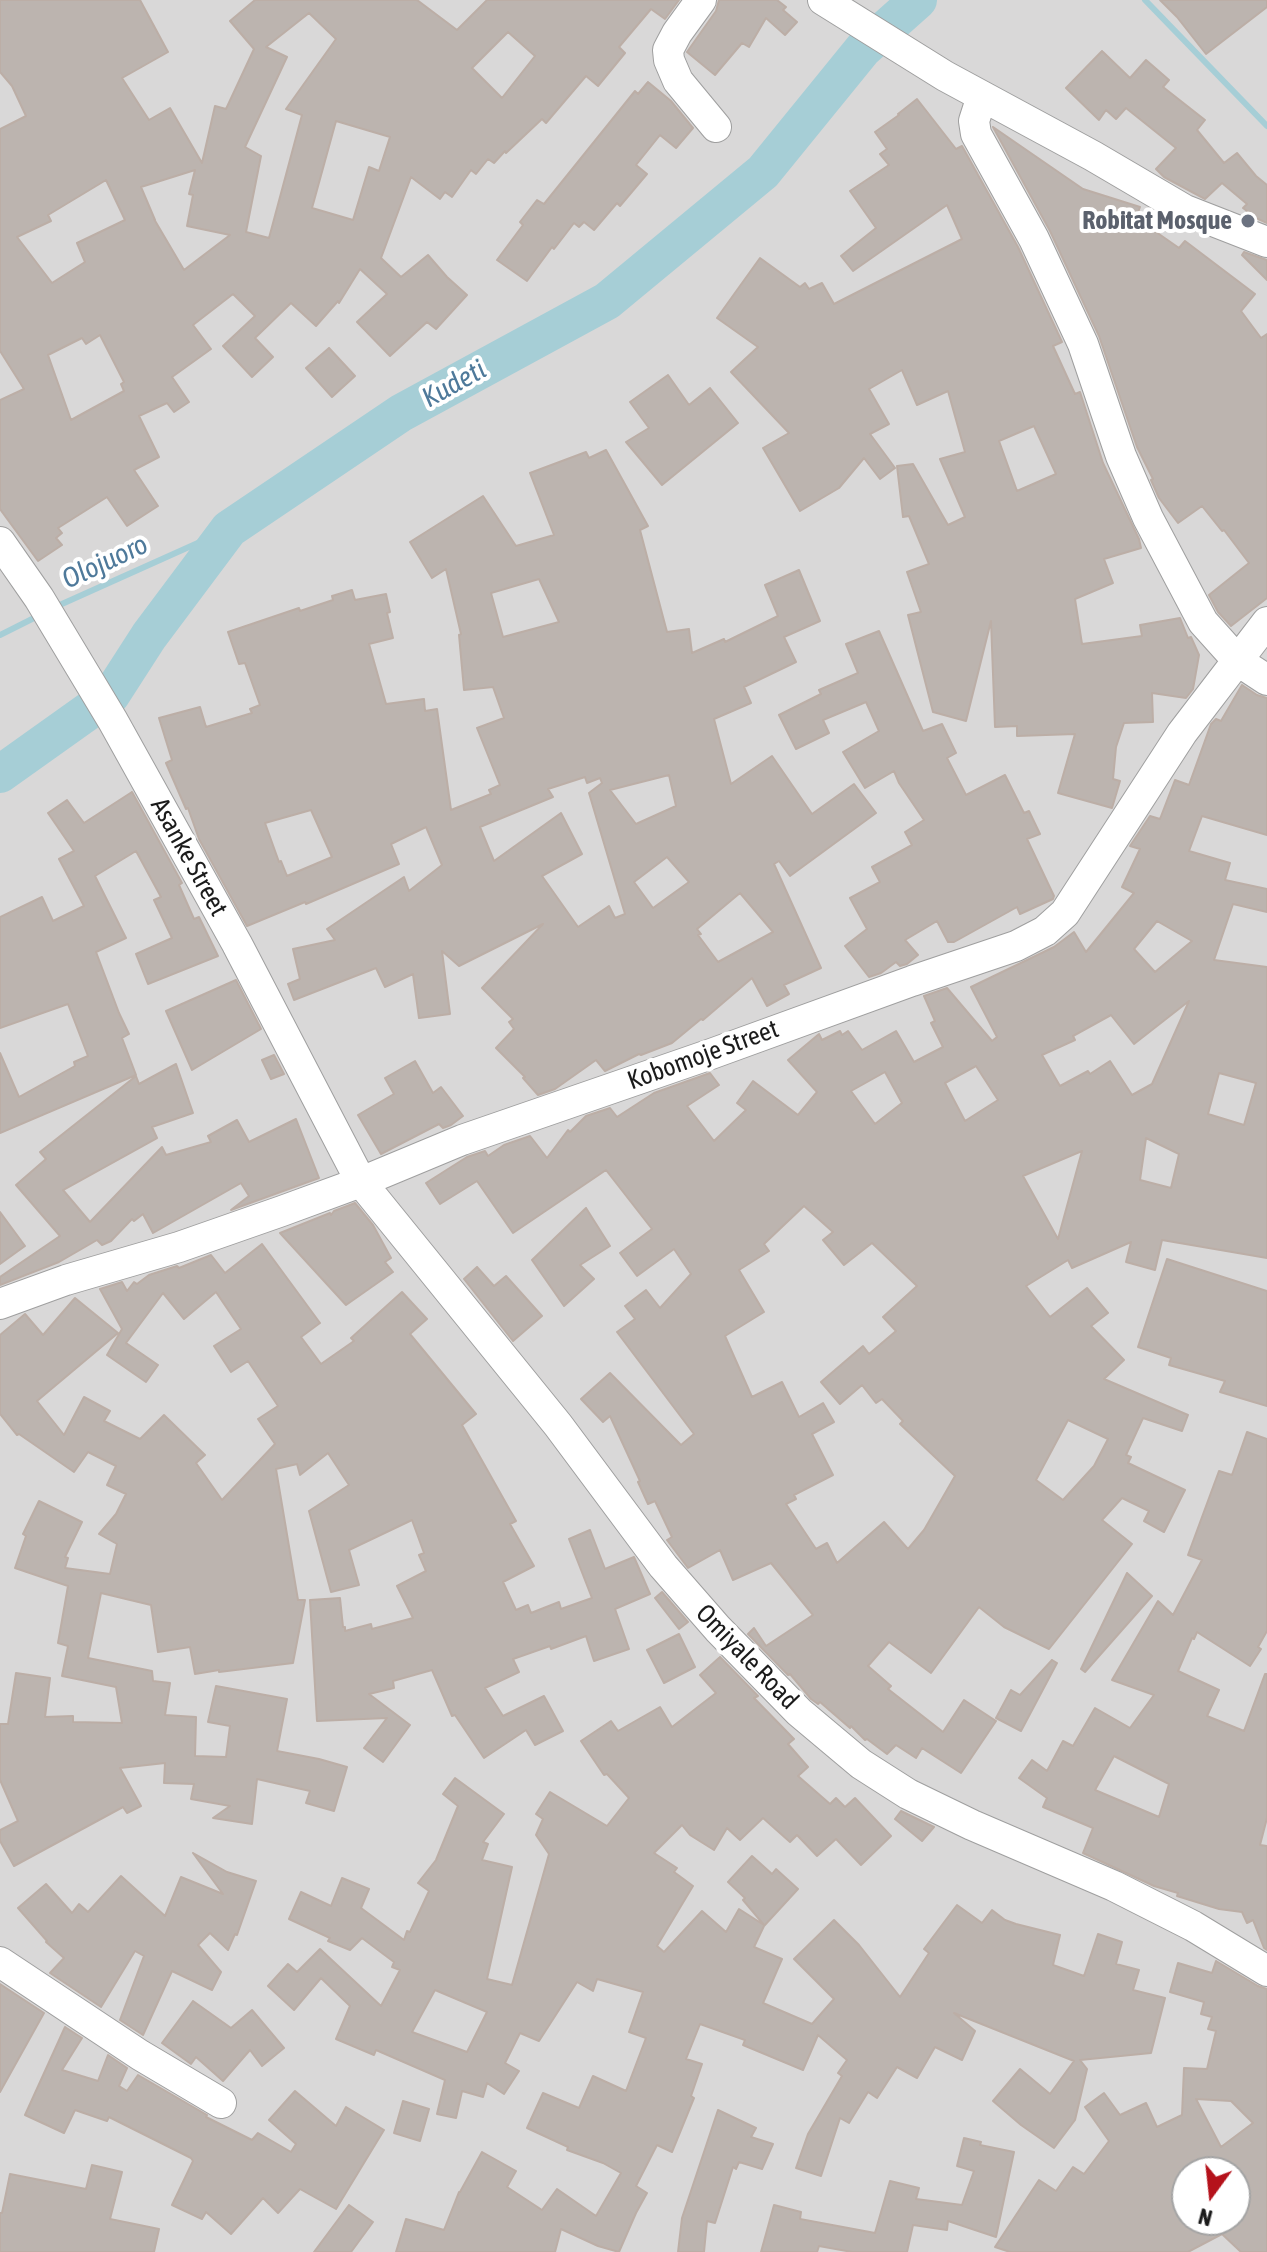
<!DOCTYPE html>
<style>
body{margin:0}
#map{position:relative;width:1267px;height:2252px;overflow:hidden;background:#ece8e2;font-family:"Asap Condensed",sans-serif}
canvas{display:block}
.north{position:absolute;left:1171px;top:2156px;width:80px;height:80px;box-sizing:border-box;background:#fff;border:2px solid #a4a4a4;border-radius:50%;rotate:195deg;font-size:22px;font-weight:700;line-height:32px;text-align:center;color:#1b1b1b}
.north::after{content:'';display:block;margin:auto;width:28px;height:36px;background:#b5121b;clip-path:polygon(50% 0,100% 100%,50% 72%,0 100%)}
</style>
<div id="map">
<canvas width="1267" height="2252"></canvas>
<div class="north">N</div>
</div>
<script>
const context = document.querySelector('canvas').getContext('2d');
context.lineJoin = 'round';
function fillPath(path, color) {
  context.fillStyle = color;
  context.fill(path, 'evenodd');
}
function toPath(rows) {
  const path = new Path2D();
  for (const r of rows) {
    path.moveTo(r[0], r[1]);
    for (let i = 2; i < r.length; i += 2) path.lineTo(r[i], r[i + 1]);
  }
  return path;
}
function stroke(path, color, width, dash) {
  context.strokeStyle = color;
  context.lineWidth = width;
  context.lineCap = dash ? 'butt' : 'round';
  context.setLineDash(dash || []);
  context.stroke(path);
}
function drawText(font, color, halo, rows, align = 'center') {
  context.font = font + ' "Asap Condensed",sans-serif';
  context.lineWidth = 8;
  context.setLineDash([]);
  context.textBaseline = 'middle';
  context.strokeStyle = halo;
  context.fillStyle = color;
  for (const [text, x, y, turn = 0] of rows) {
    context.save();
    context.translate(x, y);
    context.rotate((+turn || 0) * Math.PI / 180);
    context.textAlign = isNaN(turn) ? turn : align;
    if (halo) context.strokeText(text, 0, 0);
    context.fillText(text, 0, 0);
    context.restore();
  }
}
fillPath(toPath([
 [0,0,1267,0,1267,2252,0,2252],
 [1187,2172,1235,2172,1235,2220,1187,2220]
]), '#d9d8d8');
stroke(toPath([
 [1145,0,1267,126],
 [53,608,229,529],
 [0,635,40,615]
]), '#a6ced6', 6);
stroke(toPath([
 [0,774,111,695,149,636,229,529,401,413,607,301,763,172,863,49,918,0]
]), '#a6ced6', 38);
const building = toPath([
 [0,0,140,0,168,52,122,78,149,120,170,108,202,163,215,106,226,109,254,49,230,21,255,0,417,0,457,30,487,0,679,0,665,19,651,9,619,47,625,53,598,86,586,76,546,123,542,119,506,153,505,151,494,163,488,159,476,174,471,170,452,197,445,192,440,199,411,177,381,258,401,277,428,255,447,277,467,295,436,329,427,322,390,356,357,322,387,294,360,269,339,303,338,301,316,326,291,303,255,338,273,357,252,377,223,346,255,316,233,294,193,325,211,349,172,377,189,402,174,412,167,403,139,416,159,457,134,470,158,506,127,526,107,497,58,528,62,533,56,538,62,545,38,561,0,509,0,400,24,389,0,351,0,129,26,116,12,86,0,72,0,0],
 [309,13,336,39,286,109,302,115,269,238,246,232,261,156,245,147,287,57,266,47,309,13],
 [508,32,535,56,502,98,472,68,508,32],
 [336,121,390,137,379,171,369,167,353,220,312,208,336,121],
 [195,170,189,194,193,195,187,226,230,235,184,270,154,219,155,220,141,187,195,170],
 [106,180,125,220,77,243,85,262,52,283,17,237,51,221,48,215,106,180],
 [100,335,124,382,121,384,124,391,71,420,48,355,82,338,86,344,100,335],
 [719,0,777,0,786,7,783,10,797,22,785,35,766,18,749,47,742,43,715,75,687,52,716,11,719,0],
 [1160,0,1267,0,1267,7,1206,54,1177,17,1160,0],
 [1102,51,1130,78,1146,60,1169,80,1163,87,1205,120,1197,130,1224,163,1237,153,1256,176,1267,185,1267,223,1256,218,1243,208,1247,204,1222,183,1205,199,1164,177,1156,169,1176,148,1126,108,1116,119,1106,110,1099,120,1066,88,1102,51],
 [648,82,671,101,693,128,676,148,660,135,636,165,647,174,620,206,617,203,594,230,584,222,579,227,574,223,554,249,552,247,527,281,497,260,523,225,520,222,537,200,544,204,635,91,638,94,648,82],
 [917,99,956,149,962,146,1018,247,1062,342,1053,346,1075,394,1080,392,1103,463,1139,539,1141,548,1104,559,1113,583,1075,599,1082,644,1142,636,1140,625,1180,618,1188,638,1191,637,1199,655,1193,689,1186,698,1152,693,1153,722,1124,723,1116,747,1113,779,1120,781,1112,808,1058,793,1075,734,1017,736,1017,726,995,727,991,621,966,721,933,712,908,615,921,612,907,572,929,564,909,516,903,517,897,466,913,464,948,525,965,517,940,459,965,452,948,391,917,405,902,370,869,389,889,424,870,434,895,468,880,479,864,458,839,488,800,511,763,448,789,433,731,372,758,347,717,318,760,258,800,287,805,283,809,289,822,283,834,304,962,239,947,205,853,271,841,256,876,228,850,191,889,165,880,154,887,149,875,132,899,115,898,114,917,99],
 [1034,426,1056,474,1017,491,999,441,1034,426],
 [993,127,1083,189,1140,207,1136,218,1179,248,1185,241,1255,294,1241,311,1261,338,1267,334,1267,598,1231,626,1218,612,1209,595,1249,563,1224,530,1222,531,1202,506,1178,523,1159,498,1151,480,1153,479,1137,447,1099,336,1050,231,993,127],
 [1244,252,1267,260,1267,280,1242,255,1244,252],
 [329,348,355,376,332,397,306,368,329,348],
 [668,375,689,405,710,388,738,423,662,485,626,442,649,428,630,402,668,375],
 [606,450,648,526,640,530,667,632,689,629,692,653,724,639,725,642,778,616,765,585,799,570,820,621,784,637,796,662,744,687,751,703,714,719,731,784,772,756,812,814,854,784,876,813,790,876,779,861,774,864,821,968,784,985,789,994,767,1006,752,978,703,1020,701,1019,672,1043,641,1055,639,1054,605,1071,596,1060,555,1089,538,1095,523,1078,525,1077,496,1048,514,1029,509,1022,513,1019,482,988,543,924,459,966,442,951,450,1014,419,1018,413,974,385,987,376,968,294,1000,288,984,300,979,293,949,335,940,327,929,404,877,409,891,442,865,426,827,391,844,399,864,306,904,305,902,247,926,199,839,188,808,186,809,166,763,172,760,159,718,200,707,206,727,252,713,250,709,260,705,245,663,239,664,228,632,299,608,300,611,333,600,332,596,352,590,355,600,386,594,390,612,387,613,393,638,369,644,386,704,424,699,425,711,437,709,451,810,491,794,489,790,500,785,477,728,504,718,493,687,464,690,459,635,461,634,446,569,432,578,410,542,483,496,516,546,554,535,530,473,586,452,589,458,606,450],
 [539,579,559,622,503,637,491,593,539,579],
 [669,775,676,806,636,824,610,790,669,775],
 [585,777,587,783,600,778,602,783,589,793,625,914,615,918,609,906,578,927,542,876,582,854,561,813,494,861,480,827,553,797,548,789,585,777],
 [311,810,332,857,287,876,281,861,279,862,265,823,311,810],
 [667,857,689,882,653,908,634,882,667,857],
 [740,893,773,932,718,962,698,935,701,934,697,929,740,893],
 [879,631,923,731,942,724,956,753,947,758,966,795,1005,775,1024,813,1029,811,1040,834,1027,839,1054,896,1053,899,1020,914,1017,907,954,942,948,942,937,921,905,940,918,955,907,964,900,966,896,962,881,973,869,977,845,946,867,929,850,898,880,882,872,867,912,845,905,832,924,820,899,783,894,771,865,788,843,752,879,731,866,702,823,720,829,733,796,749,779,715,821,694,819,690,858,673,846,644,879,631],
 [1242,685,1257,695,1267,698,1267,835,1202,816,1189,851,1230,863,1225,880,1267,889,1267,912,1233,904,1214,960,1267,967,1267,1258,1162,1240,1155,1270,1126,1262,1131,1242,1072,1268,1068,1260,1026,1286,1050,1317,1087,1288,1108,1313,1091,1326,1124,1360,1104,1379,1188,1415,1182,1431,1143,1418,1126,1455,1131,1457,1128,1463,1185,1490,1164,1532,1144,1521,1149,1511,1122,1498,1102,1520,1132,1544,1049,1649,1004,1627,979,1607,931,1673,889,1642,868,1666,891,1686,888,1689,943,1732,964,1700,996,1721,961,1773,922,1748,916,1758,896,1745,887,1754,867,1739,865,1740,851,1726,850,1728,820,1702,818,1704,811,1699,790,1674,788,1675,748,1634,754,1628,766,1646,813,1615,771,1563,733,1580,720,1550,688,1568,667,1540,672,1537,655,1501,648,1504,638,1482,640,1481,610,1416,603,1422,581,1399,610,1373,681,1445,694,1434,617,1332,635,1319,625,1306,646,1290,660,1308,691,1274,674,1249,637,1276,620,1253,652,1229,606,1170,513,1233,477,1181,440,1204,426,1183,467,1157,485,1151,488,1156,504,1145,530,1136,547,1158,568,1130,570,1132,586,1116,610,1108,617,1117,654,1093,710,1073,719,1085,687,1106,714,1141,746,1110,737,1103,753,1081,798,1115,817,1092,788,1060,819,1034,822,1040,840,1031,842,1035,848,1031,862,1050,896,1031,914,1062,943,1047,931,1023,935,1021,924,996,947,988,992,1041,997,1037,971,987,1054,947,1074,932,1086,952,1134,893,1122,887,1140,849,1130,846,1150,816,1160,819,1175,780,1189,785,1211,724,1216,719,1221,721,1242,685],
 [1157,921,1192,941,1155,972,1134,949,1157,921],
 [1189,1001,1152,1084,1132,1095,1110,1061,1090,1074,1088,1071,1060,1086,1042,1055,1075,1040,1073,1036,1111,1015,1134,1044,1189,1001],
 [976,1066,998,1100,965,1121,945,1083,976,1066],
 [885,1072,902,1103,875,1124,851,1091,885,1072],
 [1219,1073,1256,1083,1244,1125,1208,1114,1219,1073],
 [1146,1138,1179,1154,1171,1188,1140,1180,1146,1138],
 [1082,1151,1058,1239,1023,1176,1082,1151],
 [804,1206,833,1232,823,1240,844,1265,872,1243,917,1286,883,1317,896,1331,869,1354,863,1346,821,1382,840,1404,862,1385,876,1403,882,1399,903,1421,900,1424,955,1476,924,1530,908,1549,884,1522,837,1563,827,1543,816,1549,786,1504,796,1499,794,1495,833,1475,812,1434,834,1422,823,1403,799,1417,782,1382,752,1397,725,1336,764,1312,739,1270,769,1251,764,1244,804,1206],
 [1068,1420,1108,1439,1094,1466,1063,1500,1036,1480,1068,1420],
 [132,792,182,883,179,885,194,919,199,917,218,956,148,984,136,954,172,938,154,900,161,897,136,851,95,876,126,938,96,952,119,1013,129,1034,122,1038,136,1075,0,1133,0,1053,19,1097,75,1066,74,1062,88,1056,68,1004,0,1028,0,917,42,897,53,921,84,906,59,859,74,851,48,813,67,800,84,823,132,792],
 [236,980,261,1029,192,1070,166,1011,236,980],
 [274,1055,284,1074,271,1079,262,1060,274,1055],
 [415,1061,433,1093,441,1087,463,1116,451,1125,443,1128,439,1124,381,1154,358,1115,394,1094,385,1078,415,1061],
 [176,1064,193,1113,152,1127,157,1138,63,1190,90,1222,162,1147,166,1155,211,1142,208,1136,237,1120,249,1142,296,1119,319,1178,231,1210,249,1196,241,1183,153,1233,143,1214,134,1221,132,1219,111,1241,102,1245,97,1240,59,1262,0,1285,0,1277,60,1236,16,1185,46,1159,40,1152,136,1076,139,1084,176,1064],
 [355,1203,373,1225,391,1258,385,1262,393,1272,346,1305,280,1233,330,1213,331,1215,334,1211,355,1203],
 [586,1208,610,1246,580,1265,594,1279,564,1306,532,1260,586,1208],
 [0,1212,25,1246,0,1264,0,1212],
 [262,1244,320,1323,301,1337,321,1364,354,1341,351,1338,402,1292,427,1319,410,1334,476,1414,462,1425,516,1521,510,1524,534,1566,503,1582,516,1610,528,1605,531,1613,559,1602,561,1609,592,1598,569,1539,590,1530,605,1569,634,1557,650,1594,615,1609,629,1649,594,1661,586,1636,551,1649,550,1646,513,1659,519,1672,485,1688,503,1716,544,1696,563,1731,535,1745,526,1730,484,1758,455,1715,452,1716,432,1670,393,1681,394,1688,369,1694,410,1725,383,1762,364,1748,387,1718,317,1721,310,1600,340,1598,343,1627,345,1627,345,1631,371,1624,372,1629,413,1618,397,1586,426,1571,419,1555,424,1553,412,1520,349,1550,359,1585,331,1592,309,1511,349,1485,328,1453,300,1475,297,1464,276,1469,298,1600,305,1600,293,1663,219,1672,219,1670,195,1674,190,1647,158,1652,151,1605,101,1593,88,1658,152,1671,153,1681,170,1683,165,1715,196,1717,195,1756,226,1757,230,1726,208,1722,216,1686,287,1699,277,1751,319,1759,347,1767,334,1811,306,1803,310,1791,257,1779,252,1824,213,1818,230,1806,191,1799,194,1784,164,1783,165,1763,120,1768,141,1806,127,1813,123,1807,14,1866,0,1841,0,1830,18,1821,0,1780,0,1724,8,1724,16,1673,50,1678,45,1717,73,1716,73,1722,122,1723,116,1687,62,1676,68,1646,58,1643,68,1586,15,1568,26,1536,23,1534,39,1501,82,1522,65,1557,68,1558,65,1568,110,1574,117,1544,99,1534,116,1514,126,1494,107,1485,116,1466,88,1452,74,1472,19,1434,17,1435,0,1414,0,1335,25,1314,43,1335,75,1298,118,1333,37,1401,64,1435,84,1397,110,1411,104,1421,140,1439,164,1415,205,1455,196,1463,222,1500,275,1444,258,1419,278,1406,248,1361,231,1372,214,1346,241,1329,216,1292,184,1319,163,1293,126,1343,158,1365,146,1382,107,1355,122,1329,100,1289,122,1282,127,1291,134,1282,137,1284,149,1275,177,1266,179,1268,211,1255,225,1273,262,1244],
 [1167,1259,1267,1291,1267,1406,1220,1392,1225,1381,1169,1365,1171,1358,1138,1347,1167,1259],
 [477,1267,494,1286,506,1276,542,1316,513,1341,464,1279,477,1267],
 [1247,1432,1267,1439,1267,1631,1258,1647,1261,1649,1250,1666,1197,1632,1194,1639,1192,1638,1178,1671,1219,1690,1207,1716,1244,1731,1265,1674,1267,1674,1267,1818,1260,1845,1267,1846,1267,1950,1264,1948,1253,1920,1247,1923,1242,1912,1219,1909,1177,1896,1178,1893,1154,1886,1083,1853,1093,1828,1043,1807,1047,1798,1019,1778,1032,1760,1047,1771,1063,1741,1073,1746,1095,1708,1130,1728,1154,1695,1112,1680,1158,1601,1173,1615,1202,1560,1188,1555,1219,1471,1232,1475,1247,1432],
 [1114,1756,1169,1784,1159,1817,1095,1790,1114,1756],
 [1127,1573,1152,1596,1085,1672,1081,1669,1127,1573],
 [662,1592,688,1622,679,1629,655,1598,662,1592],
 [679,1634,695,1667,664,1683,647,1650,679,1634],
 [720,1657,758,1696,754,1698,794,1739,788,1744,808,1767,798,1776,830,1804,836,1798,845,1807,855,1798,891,1836,861,1865,836,1839,817,1856,797,1835,790,1842,763,1818,740,1840,727,1828,714,1850,690,1835,682,1825,654,1853,677,1868,674,1872,693,1886,657,1946,664,1952,702,1911,726,1932,739,1909,764,1925,743,1900,745,1898,728,1882,752,1856,772,1874,776,1869,798,1889,764,1926,754,1947,782,1959,763,2003,812,2024,834,1999,794,1959,834,1920,859,1945,900,1997,929,1953,924,1949,957,1905,982,1923,992,1910,1005,1920,1016,1924,1060,1935,1053,1965,1084,1976,1098,1934,1122,1942,1116,1964,1139,1970,1133,1990,1165,1998,1151,2053,1080,2060,1087,2069,1075,2120,1054,2148,1021,2125,993,2101,1020,2069,1050,2094,1074,2061,954,2013,975,2031,962,2060,935,2047,917,2078,897,2067,877,2098,868,2092,849,2123,840,2118,821,2176,796,2168,808,2134,842,2076,838,2073,847,2060,818,2035,803,2070,743,2045,745,2040,700,2024,686,2059,702,2064,691,2096,694,2098,672,2152,657,2145,636,2186,647,2193,636,2213,619,2252,598,2246,561,2229,555,2252,396,2252,406,2219,444,2230,459,2192,460,2192,482,2152,516,2171,507,2187,542,2210,557,2189,596,2216,621,2173,603,2163,567,2150,568,2147,527,2128,543,2093,579,2108,593,2076,626,2091,646,2038,629,2032,643,1992,597,1979,593,1991,577,1982,539,2041,520,2033,505,2063,519,2071,504,2094,487,2083,483,2097,462,2091,456,2118,437,2114,445,2080,376,2050,374,2055,336,2039,350,2006,321,1978,294,2010,268,1986,288,1964,297,1972,320,1949,381,2006,400,1970,392,1967,394,1962,362,1938,350,1950,328,1941,330,1938,289,1919,301,1892,331,1906,342,1878,369,1889,361,1908,404,1940,407,1931,410,1932,429,1891,418,1883,436,1860,458,1806,443,1794,455,1778,504,1814,483,1842,488,1844,482,1860,512,1867,487,1979,512,1985,549,1854,536,1835,543,1819,536,1814,550,1792,607,1826,629,1798,607,1774,604,1775,581,1741,611,1721,618,1731,660,1707,672,1727,716,1693,700,1675,720,1657],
 [435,1990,487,2012,467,2052,412,2032,435,1990],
 [1052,1660,1057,1663,1021,1731,996,1718,1011,1690,1020,1695,1052,1660],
 [901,1811,934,1827,922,1841,895,1819,901,1811],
 [193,1853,227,1872,256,1881,237,1935,235,1934,228,1950,210,1933,198,1945,221,1972,212,1990,172,1971,143,2035,120,2020,144,1956,135,1951,101,2007,50,1973,64,1958,46,1942,47,1941,18,1908,46,1884,72,1913,79,1904,88,1912,121,1876,165,1916,181,1877,223,1894,193,1853],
 [1216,1961,1258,1986,1267,1989,1267,2252,1241,2252,1222,2234,1188,2252,1010,2252,995,2247,1039,2180,1056,2191,1073,2167,1084,2174,1109,2141,1085,2107,1104,2093,1120,2115,1146,2103,1157,2127,1182,2115,1184,2068,1207,2069,1216,2031,1208,2029,1212,2017,1201,2014,1204,2002,1170,1992,1178,1963,1212,1973,1216,1961],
 [1196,2099,1231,2101,1253,2123,1221,2147,1196,2099],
 [1187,2172,1235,2172,1235,2220,1187,2220,1187,2172],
 [0,1984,44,2013,0,2092,0,1984],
 [193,2001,231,2028,252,2010,284,2048,262,2066,250,2050,223,2081,196,2057,191,2064,162,2043,193,2001],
 [65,2027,82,2038,62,2070,98,2081,108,2055,127,2068,119,2086,127,2091,138,2075,207,2115,206,2117,252,2140,258,2133,291,2152,296,2144,269,2120,295,2091,336,2126,346,2107,384,2130,336,2209,300,2189,278,2213,263,2198,231,2234,206,2212,202,2219,172,2205,193,2161,191,2158,109,2117,107,2121,75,2110,64,2133,25,2115,65,2027],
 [403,2101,429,2109,420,2141,394,2133,403,2101],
 [718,2110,756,2128,751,2137,773,2144,762,2169,739,2162,736,2169,733,2167,715,2223,707,2221,704,2252,678,2252,682,2218,718,2110],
 [964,2138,981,2142,980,2145,1014,2152,996,2237,948,2221,947,2230,913,2225,907,2252,852,2252,819,2246,817,2252,761,2252,774,2205,801,2212,800,2219,875,2233,890,2181,919,2188,916,2199,962,2205,974,2171,957,2166,964,2138],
 [92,2165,122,2172,110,2219,159,2229,154,2252,0,2252,0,2213,2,2213,10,2174,86,2189,92,2165],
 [349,2205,373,2222,351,2252,314,2252,349,2205]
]);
fillPath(building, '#bcb4af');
stroke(building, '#bcaea6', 2);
const minor = toPath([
 [701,0,677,33,668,50,669,60,678,81,716,127],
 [823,0,945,76,1093,156,1185,210,1267,242],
 [982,96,974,121,976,134,1034,239,1083,344,1121,456,1148,518,1203,622,1238,661,1267,680],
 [0,542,39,598,113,721,237,944,361,1182,558,1425,663,1566,718,1629,799,1712,861,1764,908,1794,972,1825,1114,1886,1193,1926,1267,1971],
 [0,1304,66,1280,179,1247,282,1211,361,1182,462,1140,711,1054,912,981,1016,946,1045,931,1065,913,1182,733,1267,622],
 [0,1962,140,2055,221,2103]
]);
stroke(minor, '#9f9f9f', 32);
stroke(minor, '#fff', 30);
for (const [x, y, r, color] of [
 [1248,221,8,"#6b7280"]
]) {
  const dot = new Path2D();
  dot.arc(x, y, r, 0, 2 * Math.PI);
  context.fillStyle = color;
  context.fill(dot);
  stroke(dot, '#fff', 3);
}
drawText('bold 26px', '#5b616d', '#fff', [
 ["Robitat Mosque",1232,221]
], 'right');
drawText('26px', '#1b1b1b', '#fff', [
 ["Asanke Street",189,857,61],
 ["Kobomoje Street",703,1055,-20],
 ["Omiyale Road",747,1657,46]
]);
drawText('italic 28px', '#4e799a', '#fff', [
 ["Kudeti",454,384,-29],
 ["Olojuoro",105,562,-25]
]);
</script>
